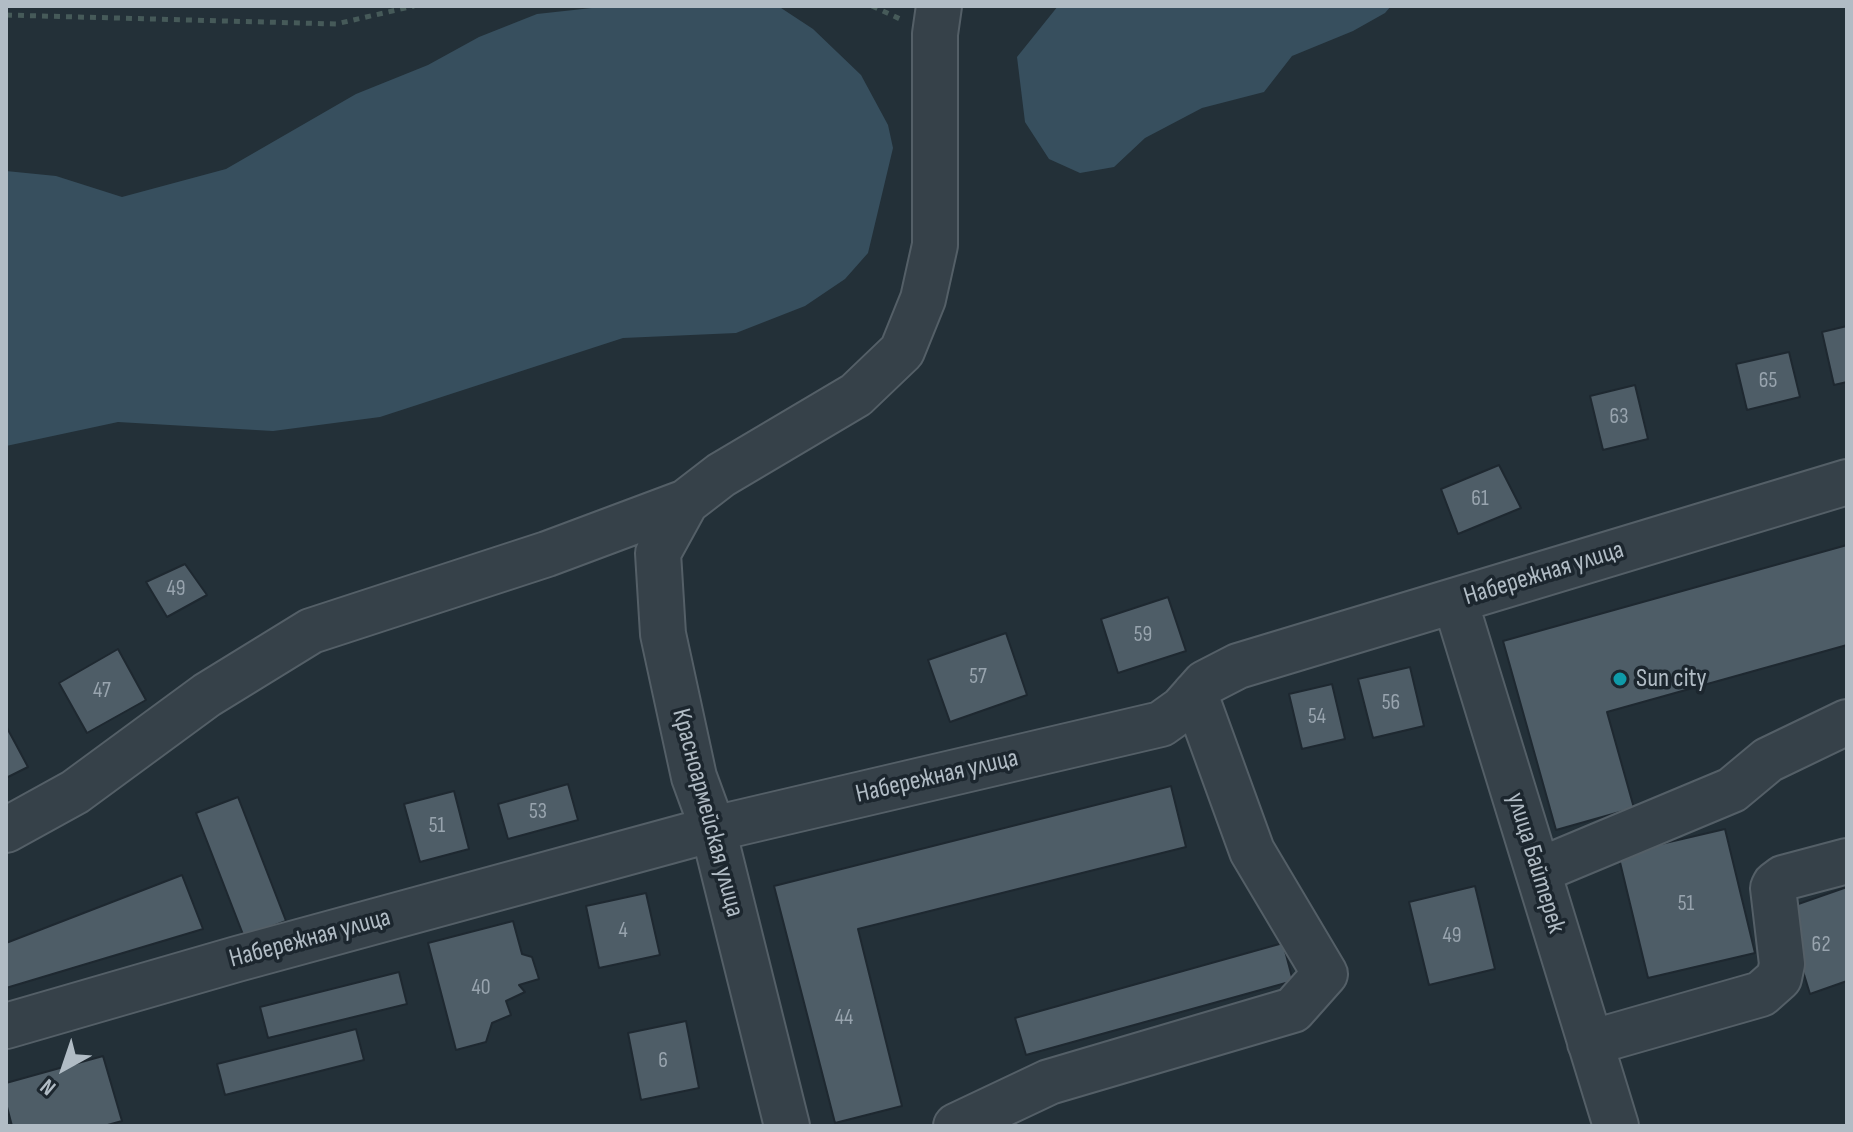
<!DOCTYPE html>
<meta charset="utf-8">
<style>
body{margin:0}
#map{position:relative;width:1853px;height:1132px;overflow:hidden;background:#233038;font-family:"Sofia Sans Condensed",sans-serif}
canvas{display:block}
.frame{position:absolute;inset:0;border:8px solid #b1bcc5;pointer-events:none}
.north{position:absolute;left:24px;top:1028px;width:80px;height:80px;-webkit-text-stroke:6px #1c262e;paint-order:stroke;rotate:220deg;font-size:22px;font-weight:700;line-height:32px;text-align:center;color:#b1bcc5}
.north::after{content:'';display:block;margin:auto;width:28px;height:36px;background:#b1bcc5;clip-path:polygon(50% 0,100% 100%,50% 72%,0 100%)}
</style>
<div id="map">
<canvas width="1853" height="1132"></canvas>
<div class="frame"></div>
<div class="north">N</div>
</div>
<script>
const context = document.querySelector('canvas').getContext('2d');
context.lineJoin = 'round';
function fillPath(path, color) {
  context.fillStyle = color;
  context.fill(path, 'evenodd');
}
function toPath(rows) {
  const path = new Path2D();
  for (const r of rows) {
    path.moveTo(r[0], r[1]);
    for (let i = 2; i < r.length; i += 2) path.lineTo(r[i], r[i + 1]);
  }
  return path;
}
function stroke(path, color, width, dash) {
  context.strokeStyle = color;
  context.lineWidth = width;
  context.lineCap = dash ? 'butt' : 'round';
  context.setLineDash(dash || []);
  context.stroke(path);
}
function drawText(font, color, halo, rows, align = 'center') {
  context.font = font + ' "Sofia Sans Condensed",sans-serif';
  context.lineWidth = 7;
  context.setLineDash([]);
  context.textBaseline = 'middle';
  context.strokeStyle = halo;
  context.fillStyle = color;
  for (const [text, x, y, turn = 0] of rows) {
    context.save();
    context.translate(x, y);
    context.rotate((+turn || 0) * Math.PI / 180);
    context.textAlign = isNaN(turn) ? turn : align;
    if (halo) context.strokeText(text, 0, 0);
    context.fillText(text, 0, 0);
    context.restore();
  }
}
fillPath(toPath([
 [610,6,778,6,813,29,861,75,888,125,893,148,868,253,845,279,805,306,736,333,623,338,380,417,273,431,118,422,6,446,6,171,56,176,122,197,226,169,356,94,428,65,479,37,537,14],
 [1058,6,1391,6,1385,13,1353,31,1292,56,1264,92,1202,108,1145,138,1114,167,1080,173,1049,159,1025,122,1017,57]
]), '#374f5e');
const building = toPath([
 [1847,326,1847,382,1834,385,1822,332,1847,326],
 [1789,352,1800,397,1747,410,1736,364,1789,352],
 [1635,385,1648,439,1603,450,1590,396,1635,385],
 [1499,465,1521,508,1458,534,1441,489,1499,465],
 [1847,545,1847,645,1607,712,1634,808,1556,830,1503,641,1847,545],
 [185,564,207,595,167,617,146,582,185,564],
 [1168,597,1186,651,1118,673,1101,619,1168,597],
 [1006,633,1027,695,950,722,928,660,1006,633],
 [118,649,146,700,87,733,59,683,118,649],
 [1410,667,1424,726,1373,738,1358,679,1410,667],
 [1332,684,1345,739,1302,749,1289,694,1332,684],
 [6,726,28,767,6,778,6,726],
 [568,784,578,820,508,839,498,804,568,784],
 [1171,786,1186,847,858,929,902,1106,835,1123,774,886,1171,786],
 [454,791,469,849,420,862,404,804,454,791],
 [238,797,286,921,244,937,196,813,238,797],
 [1725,829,1755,953,1648,978,1618,854,1725,829],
 [182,875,203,929,6,988,6,943,182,875],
 [1475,886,1495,969,1429,985,1409,902,1475,886],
 [1847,887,1847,981,1810,994,1784,909,1847,887],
 [646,893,660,955,599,968,586,906,646,893],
 [513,921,522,954,532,957,539,979,519,985,525,992,506,1001,511,1015,492,1023,486,1042,456,1050,428,943,513,921],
 [1283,943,1293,981,1026,1055,1015,1018,1283,943],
 [399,972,407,1004,268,1038,260,1007,399,972],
 [686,1021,699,1088,641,1100,628,1033,686,1021],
 [356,1029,364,1060,225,1095,217,1064,356,1029],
 [103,1056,122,1121,104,1126,12,1126,6,1103,6,1083,103,1056]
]);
fillPath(building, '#4e5d67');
stroke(building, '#1e2830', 2);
const minor = toPath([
 [686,502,658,553,663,634,694,777,713,829,787,1126],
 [1455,601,1616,1126],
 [6,830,75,792,207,695,311,631,547,554,686,502,721,475,856,395,902,351,923,299,935,245,935,34,939,6],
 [1538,871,1732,790,1768,760,1847,722],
 [6,1026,237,959,713,829,1161,724,1182,709,1205,683,1238,666,1847,482],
 [1590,1043,1761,994,1779,978,1782,964,1773,888,1775,884,1783,878,1847,861],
 [956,1126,1049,1082,1293,1010,1325,974,1252,851,1195,694]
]);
stroke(minor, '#545f67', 48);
stroke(toPath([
 [872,6,900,19],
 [6,15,336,24,414,6]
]), '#465a59', 5, [6, 6]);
stroke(minor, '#364149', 44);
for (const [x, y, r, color] of [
 [1620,679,8,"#0f9aa8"]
]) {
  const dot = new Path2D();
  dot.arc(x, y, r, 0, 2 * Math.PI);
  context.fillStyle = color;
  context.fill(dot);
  stroke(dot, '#1c262e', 3);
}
drawText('22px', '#98a4ae', null, [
 ["65",1768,381],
 ["63",1619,417],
 ["61",1480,499],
 ["49",176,589],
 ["59",1143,635],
 ["57",978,677],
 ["47",102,691],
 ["56",1391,703],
 ["54",1317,717],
 ["53",538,812],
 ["51",437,826],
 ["51",1686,904],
 ["4",623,931],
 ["49",1452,936],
 ["62",1821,945],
 ["40",481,988],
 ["44",844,1018],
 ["6",663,1061]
]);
drawText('26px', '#b1bcc5', '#1c262e', [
 ["Набережная улица",1544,574,-17],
 ["Набережная улица",937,777,-13],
 ["Красноармейская улица",707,813,75],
 ["улица Байтерек",1535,863,73],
 ["Набережная улица",310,939,-15]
]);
drawText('26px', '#b1bcc5', '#1c262e', [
 ["Sun city",1636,679]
], 'left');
</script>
